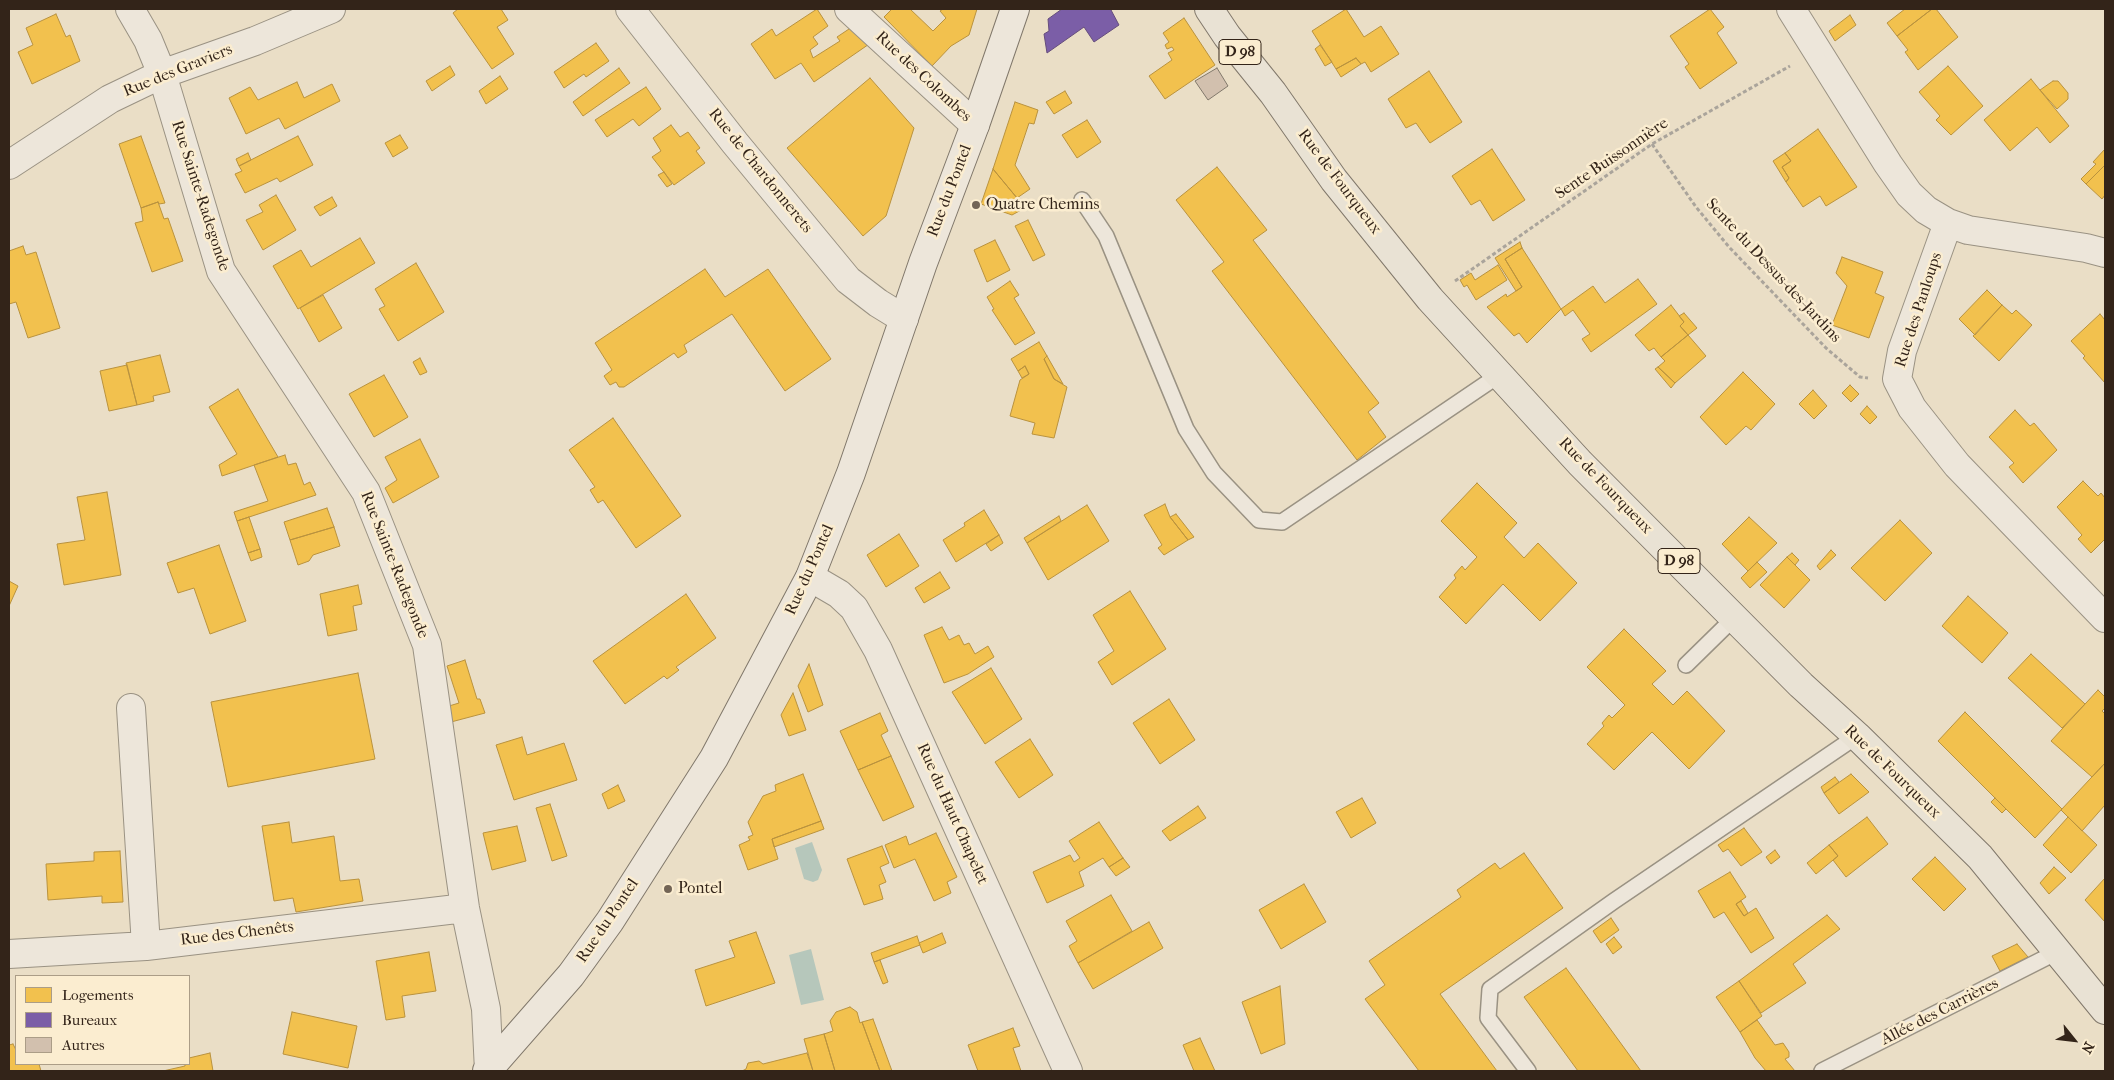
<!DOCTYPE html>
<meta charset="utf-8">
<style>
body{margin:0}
#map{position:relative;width:2114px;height:1080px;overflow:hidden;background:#eadec6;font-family:"IM FELL French Canon",serif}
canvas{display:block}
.frame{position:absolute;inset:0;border:10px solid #332419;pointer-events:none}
.legend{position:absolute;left:15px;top:975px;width:175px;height:90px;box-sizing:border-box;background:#fbedd0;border:1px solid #ab9d87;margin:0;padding:6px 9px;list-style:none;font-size:15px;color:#332419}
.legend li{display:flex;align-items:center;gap:10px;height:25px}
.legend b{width:25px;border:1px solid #ab9d87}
.north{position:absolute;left:2049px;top:1015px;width:50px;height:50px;-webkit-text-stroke:4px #fbedd0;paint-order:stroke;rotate:119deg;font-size:14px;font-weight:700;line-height:20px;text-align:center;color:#332419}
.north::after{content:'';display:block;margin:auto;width:18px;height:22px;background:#332419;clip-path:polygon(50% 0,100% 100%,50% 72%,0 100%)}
</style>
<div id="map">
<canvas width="2114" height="1080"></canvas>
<div class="frame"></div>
<ul class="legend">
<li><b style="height:14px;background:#f2c14e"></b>Logements</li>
<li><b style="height:14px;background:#7b5ea7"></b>Bureaux</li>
<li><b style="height:14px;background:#d2c0ae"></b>Autres</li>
</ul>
<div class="north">N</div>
</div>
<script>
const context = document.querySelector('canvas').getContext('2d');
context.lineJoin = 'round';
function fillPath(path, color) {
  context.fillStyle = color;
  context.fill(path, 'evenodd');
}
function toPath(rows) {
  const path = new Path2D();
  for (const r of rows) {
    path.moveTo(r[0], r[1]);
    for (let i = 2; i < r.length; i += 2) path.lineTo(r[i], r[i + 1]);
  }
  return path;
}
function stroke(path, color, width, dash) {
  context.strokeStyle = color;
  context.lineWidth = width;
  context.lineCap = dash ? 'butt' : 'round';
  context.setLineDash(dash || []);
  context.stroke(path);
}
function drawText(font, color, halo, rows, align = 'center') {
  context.font = font + ' "IM FELL French Canon",serif';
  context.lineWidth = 5;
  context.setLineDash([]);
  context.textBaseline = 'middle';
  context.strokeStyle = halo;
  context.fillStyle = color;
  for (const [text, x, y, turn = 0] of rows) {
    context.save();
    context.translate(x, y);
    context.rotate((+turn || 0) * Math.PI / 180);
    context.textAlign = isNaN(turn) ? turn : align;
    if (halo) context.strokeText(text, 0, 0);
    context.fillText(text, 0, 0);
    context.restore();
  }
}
fillPath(toPath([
 [812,842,822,870,818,880,813,882,804,879,795,848],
 [811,949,824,1000,801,1005,789,955]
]), '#b6c7bb');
const homes = toPath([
 [458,9,501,9,508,20,497,27,514,54,492,69,453,13,458,9],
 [817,9,828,26,813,37,818,44,810,50,813,58,840,41,837,37,858,23,875,40,814,82,801,63,775,79,751,44,772,29,776,36,817,9],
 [892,9,910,9,933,31,946,18,940,11,943,9,977,9,969,35,951,46,932,66,884,17,892,9],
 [1346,9,1364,37,1381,26,1399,54,1371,72,1365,62,1361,64,1356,58,1336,69,1312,31,1346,9],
 [1710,9,1724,27,1717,33,1737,63,1700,89,1685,67,1689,64,1670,36,1710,9],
 [1905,9,1932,9,1897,36,1887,23,1905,9],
 [1932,9,1936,9,1958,37,1918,70,1905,52,1908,50,1897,36,1932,9],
 [56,14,66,37,70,35,80,61,32,84,18,52,33,45,26,28,56,14],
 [1850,15,1856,25,1835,41,1829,31,1850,15],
 [1184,18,1215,65,1165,99,1149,76,1172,60,1168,53,1174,50,1172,47,1167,49,1165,45,1169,42,1163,33,1184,18],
 [596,43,609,61,586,77,584,74,564,88,554,72,596,43],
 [1320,45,1332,62,1325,66,1315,49,1320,45],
 [1356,58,1361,64,1341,77,1336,69,1356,58],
 [450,66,455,75,432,91,426,81,450,66],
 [1948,66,1983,106,1951,135,1936,120,1940,116,1919,92,1948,66],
 [619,68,630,83,583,116,573,102,619,68],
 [1429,71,1462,122,1430,143,1416,123,1406,128,1388,99,1429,71],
 [500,76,508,89,486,104,479,91,500,76],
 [870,78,914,128,886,216,863,236,787,148,870,78],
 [2031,79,2069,126,2050,143,2037,127,2010,151,1984,120,2031,79],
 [2053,81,2058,81,2068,93,2068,99,2057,109,2040,90,2053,81],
 [297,82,304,98,332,84,340,101,285,129,279,118,246,134,229,98,250,87,258,100,297,82],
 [646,87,661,109,639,126,633,119,607,137,595,120,646,87],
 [1065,91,1072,103,1054,114,1046,102,1065,91],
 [1015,102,1038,110,1034,124,1029,123,1015,165,1030,189,1017,198,993,169,1015,102],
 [1087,120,1101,142,1077,158,1062,135,1087,120],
 [671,125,680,137,688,132,700,148,696,151,705,163,674,185,652,157,661,151,653,138,671,125],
 [1818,129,1857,187,1826,206,1820,196,1803,207,1786,182,1789,178,1782,167,1791,161,1785,153,1818,129],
 [400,135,408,148,393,157,385,143,400,135],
 [141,136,165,203,159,204,158,202,141,208,119,144,141,136],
 [298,136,313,165,280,182,277,178,245,193,235,174,242,171,239,166,298,136],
 [1492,149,1525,200,1493,221,1480,200,1471,205,1452,176,1492,149],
 [2105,149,2105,165,2086,184,2081,179,2096,164,2093,162,2105,149],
 [248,153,251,160,239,166,236,159,248,153],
 [1785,153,1791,161,1782,167,1789,178,1786,182,1773,161,1785,153],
 [2105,165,2105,195,2102,199,2086,184,2105,165],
 [1217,167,1267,230,1253,240,1379,403,1368,412,1386,437,1357,460,1212,271,1224,262,1176,200,1217,167],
 [993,169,1017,198,1023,209,1012,215,981,204,993,169],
 [664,172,672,184,667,187,658,175,664,172],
 [276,195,296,230,263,250,246,220,263,212,259,205,276,195],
 [332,197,337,206,320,216,314,207,332,197],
 [158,202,164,219,168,218,183,261,152,272,135,223,143,221,141,208,158,202],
 [1028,220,1045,255,1033,261,1015,226,1028,220],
 [360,238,375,263,298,309,273,266,301,250,311,267,360,238],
 [995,240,1010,270,987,282,974,250,995,240],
 [1520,242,1522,248,1505,259,1522,287,1516,291,1495,258,1520,242],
 [23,246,26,255,36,252,60,328,28,338,16,302,9,304,9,251,23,246],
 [1522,248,1561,309,1527,343,1519,333,1514,336,1487,307,1506,294,1507,297,1522,287,1505,259,1522,248],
 [1842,257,1883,272,1875,293,1884,297,1869,338,1832,325,1847,286,1836,273,1842,257],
 [416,263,444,312,398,341,379,309,385,306,375,289,416,263],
 [1498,265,1507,280,1476,300,1467,285,1464,287,1460,280,1471,273,1475,280,1498,265],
 [705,269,725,297,768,269,831,359,785,391,732,314,684,345,687,352,678,358,674,353,624,387,619,387,616,382,610,385,604,376,612,370,595,343,705,269],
 [1638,279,1657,304,1591,352,1582,339,1590,334,1573,310,1565,316,1561,309,1593,286,1605,303,1638,279],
 [1010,281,1019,295,1014,298,1035,333,1015,345,992,310,994,309,987,297,1010,281],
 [1987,290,2002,305,1975,335,1959,319,1987,290],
 [323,295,342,328,319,342,300,308,323,295],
 [1671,305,1684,322,1680,326,1688,335,1661,357,1654,348,1649,351,1635,335,1671,305],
 [2002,305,2012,314,2016,310,2032,325,1999,361,1973,336,2002,305],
 [1684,313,1697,328,1688,335,1680,326,1684,322,1679,316,1684,313],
 [2100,314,2105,320,2105,383,2083,358,2085,356,2071,341,2100,314],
 [1688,335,1706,356,1675,383,1658,367,1665,361,1661,357,1688,335],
 [1039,342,1047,356,1044,359,1054,379,1067,387,1054,438,1032,434,1035,423,1010,416,1020,380,1029,374,1025,366,1018,371,1011,359,1039,342],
 [160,355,170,392,153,396,154,401,137,405,126,363,160,355],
 [1047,356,1063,384,1054,379,1044,359,1047,356],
 [420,358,427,372,420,375,413,362,420,358],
 [127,365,137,405,109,411,100,371,127,365],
 [1025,366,1029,374,1022,378,1018,371,1025,366],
 [1658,367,1675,383,1671,388,1655,369,1658,367],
 [1743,372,1775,404,1751,430,1746,426,1726,445,1700,417,1743,372],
 [384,375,408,417,374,437,349,394,384,375],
 [1850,385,1859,394,1851,402,1842,393,1850,385],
 [238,389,278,457,222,476,219,465,237,454,209,407,238,389],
 [1813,390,1827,406,1814,419,1799,404,1813,390],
 [1867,406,1877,417,1870,424,1860,414,1867,406],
 [2015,410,2030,426,2034,423,2057,450,2023,483,2009,467,2014,463,1989,437,2015,410],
 [613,418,681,516,636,548,603,500,598,503,590,490,595,487,569,450,613,418],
 [420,439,439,477,393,503,385,488,397,480,385,457,420,439],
 [285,455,288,465,296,463,304,485,310,482,316,495,237,521,234,512,268,501,254,465,285,455],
 [2083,481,2098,496,2101,493,2105,498,2105,539,2091,553,2078,539,2082,535,2057,507,2083,481],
 [1477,483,1517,523,1504,537,1524,558,1538,543,1577,583,1540,621,1503,584,1466,624,1439,597,1456,578,1454,575,1462,566,1465,570,1477,557,1441,521,1477,483],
 [107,492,121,575,64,585,57,544,85,540,77,497,107,492],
 [1165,504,1170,517,1188,540,1164,555,1158,548,1162,545,1144,515,1165,504],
 [1087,505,1109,541,1048,580,1027,543,1087,505],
 [327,508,334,527,290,540,284,522,327,508],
 [984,510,999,535,956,562,943,540,965,526,964,523,984,510],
 [1176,514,1194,537,1188,540,1170,517,1176,514],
 [1059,516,1061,521,1027,543,1024,538,1059,516],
 [249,517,260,549,248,553,237,521,249,517],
 [1749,517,1777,543,1748,571,1722,544,1749,517],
 [1900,520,1932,553,1885,601,1851,568,1900,520],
 [334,527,340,546,313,555,309,561,298,565,290,540,334,527],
 [899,534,919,566,886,587,867,555,899,534],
 [999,535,1003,543,991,551,986,544,999,535],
 [219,545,246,621,210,634,194,588,178,593,167,563,219,545],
 [260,549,262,557,251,561,248,553,260,549],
 [1831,550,1836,555,1820,570,1817,566,1831,550],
 [1792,553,1799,560,1795,565,1787,557,1792,553],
 [1787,557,1810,580,1784,608,1760,585,1787,557],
 [1757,562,1767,572,1750,588,1741,578,1757,562],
 [940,572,950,588,924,603,915,588,940,572],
 [9,581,18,586,9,606,9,581],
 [358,585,362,604,353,606,357,630,328,636,320,594,358,585],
 [1130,591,1166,649,1112,685,1098,662,1114,651,1093,615,1130,591],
 [686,594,716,638,676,667,679,670,667,679,664,676,625,704,593,661,686,594],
 [1968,596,2008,633,1982,663,1942,626,1968,596],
 [942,627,949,640,959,635,964,645,969,643,975,654,988,646,994,657,968,674,944,683,924,635,942,627],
 [1624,629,1666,671,1652,684,1673,705,1687,691,1725,731,1689,769,1652,732,1614,770,1587,744,1604,726,1602,723,1609,715,1612,718,1625,705,1587,667,1624,629],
 [2031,654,2085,704,2062,728,2008,678,2031,654],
 [465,660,477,699,480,699,485,713,451,722,449,706,459,703,447,666,465,660],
 [809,664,823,705,808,712,798,686,809,664],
 [991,668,1022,719,985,744,952,692,991,668],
 [358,673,375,759,228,787,211,702,358,673],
 [2098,690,2105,697,2105,708,2102,711,2105,714,2105,763,2092,777,2051,741,2098,690],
 [793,693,806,730,789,736,781,715,793,693],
 [1169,699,1195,740,1160,764,1133,723,1169,699],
 [1965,712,2062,809,2035,838,1938,741,1965,712],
 [880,713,888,731,881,735,891,756,858,770,840,731,880,713],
 [522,737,527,755,564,743,577,780,514,800,496,745,522,737],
 [1030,739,1053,775,1019,798,995,762,1030,739],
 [891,756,914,807,883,821,858,770,891,756],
 [2105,763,2105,805,2082,831,2061,810,2105,763],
 [803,774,821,821,772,839,778,859,748,870,739,845,750,840,748,837,753,835,748,822,763,796,776,791,775,785,803,774],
 [1851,774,1869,792,1839,814,1824,793,1851,774],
 [1835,777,1839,782,1824,793,1821,787,1835,777],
 [618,785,625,801,608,809,602,794,618,785],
 [1362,798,1376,823,1351,838,1336,812,1362,798],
 [1995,798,2006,809,2002,813,1991,802,1995,798],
 [550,804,567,856,552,861,536,808,550,804],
 [1198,806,1206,818,1170,841,1162,831,1198,806],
 [1867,817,1888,844,1846,877,1833,860,1838,856,1829,845,1867,817],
 [2068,817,2097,845,2071,873,2043,845,2068,817],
 [821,821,824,829,774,847,772,839,821,821],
 [289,822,292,843,334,836,340,881,359,879,363,901,296,912,293,898,274,901,262,826,289,822],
 [1099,822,1123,858,1109,867,1103,858,1079,872,1084,886,1047,903,1033,872,1070,855,1074,862,1080,858,1069,841,1099,822],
 [517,826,526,861,492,870,483,833,517,826],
 [1744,828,1762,852,1741,866,1728,849,1723,852,1718,845,1744,828],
 [936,833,957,877,947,882,951,893,934,901,915,859,894,868,885,845,906,836,909,845,936,833],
 [1829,845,1838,856,1816,874,1807,863,1829,845],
 [882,846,889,863,880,867,886,882,879,885,883,899,864,905,847,859,882,846],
 [1775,850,1780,857,1771,864,1766,857,1775,850],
 [120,851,123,902,102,903,102,896,48,900,46,864,94,861,94,852,120,851],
 [1524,853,1563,908,1440,994,1497,1071,1419,1071,1365,999,1385,985,1369,961,1461,897,1457,890,1495,863,1500,869,1524,853],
 [1935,857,1966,889,1944,911,1912,879,1935,857],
 [1123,858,1130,867,1116,876,1109,867,1123,858],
 [2054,867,2066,878,2049,894,2040,883,2054,867],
 [1730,872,1746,897,1736,904,1744,916,1756,908,1774,938,1751,953,1724,912,1714,918,1698,891,1730,872],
 [2105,878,2105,922,2085,900,2105,878],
 [1304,884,1326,922,1281,949,1259,910,1304,884],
 [1111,895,1132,931,1078,963,1069,946,1077,941,1066,921,1111,895],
 [1741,901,1748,913,1744,916,1736,904,1741,901],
 [1827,915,1840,929,1793,964,1806,983,1761,1013,1739,981,1827,915],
 [1611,918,1619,930,1601,943,1593,931,1611,918],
 [1149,922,1163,948,1093,989,1078,963,1149,922],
 [756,932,775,983,706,1006,695,970,735,957,729,941,756,932],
 [942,933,946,943,923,953,919,943,942,933],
 [917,936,920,945,874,962,871,953,917,936],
 [1614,937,1622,947,1613,954,1606,944,1614,937],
 [2017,944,2028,957,2000,971,1992,956,2017,944],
 [429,952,436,991,402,996,405,1017,386,1020,376,961,429,952],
 [880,960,888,982,883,984,874,962,880,960],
 [1566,968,1641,1071,1578,1071,1524,997,1566,968],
 [1739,981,1762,1016,1740,1032,1716,997,1739,981],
 [1280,986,1285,1044,1261,1054,1242,1002,1280,986],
 [850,1007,857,1012,860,1023,862,1022,880,1071,835,1071,824,1034,833,1031,830,1021,836,1012,850,1007],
 [292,1012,357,1026,348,1068,283,1054,292,1012],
 [873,1019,892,1071,880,1071,862,1022,873,1019],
 [1757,1020,1775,1045,1783,1043,1789,1052,1789,1057,1785,1059,1795,1071,1766,1071,1755,1058,1740,1032,1757,1020],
 [1013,1028,1020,1046,1013,1048,1021,1071,978,1071,968,1045,1013,1028],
 [824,1034,835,1071,813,1071,804,1039,824,1034],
 [1200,1038,1215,1071,1194,1071,1183,1045,1200,1038],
 [13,1044,16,1050,16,1064,39,1064,41,1071,9,1071,9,1045,13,1044],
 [210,1053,213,1071,163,1071,185,1066,185,1064,189,1064,189,1058,210,1053],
 [807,1053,813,1071,742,1071,746,1069,748,1063,759,1061,763,1064,807,1053]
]);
fillPath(homes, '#f2c14e');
stroke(homes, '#b9923e', 1);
const offices = toPath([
 [1062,9,1113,9,1111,10,1119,25,1094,42,1084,27,1047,53,1044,34,1049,31,1048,19,1062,9]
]);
fillPath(offices, '#7b5ea7');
stroke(offices, '#654d7c', 1);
const building = toPath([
 [1217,68,1228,86,1208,100,1195,81,1217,68]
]);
fillPath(building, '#d2c0ae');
stroke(building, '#81786b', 1);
const service = toPath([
 [1082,200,1106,236,1186,429,1214,473,1259,520,1282,522,1499,375],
 [1686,665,1735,617],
 [1528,1071,1488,1018,1490,989,1614,901,1857,736],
 [1822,1071,2057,952]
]);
const minor = toPath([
 [130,9,148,40,162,74,221,271,366,492,427,645,465,908,486,1009,489,1071],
 [630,9,735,143,848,280,878,303,904,319],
 [849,9,975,125],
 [1791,9,1888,164,1909,194,1926,210,1948,223,1902,351,1897,379,1912,408,1957,465,2105,618],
 [9,165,110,99,162,74,255,41,331,9],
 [1948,223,1968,230,2086,248,2105,253],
 [810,577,839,594,854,608,878,650,1068,1071],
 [131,708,146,946],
 [9,954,146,946,465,908]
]);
const secondary = toPath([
 [487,1071,571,975,610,921,714,758,810,577,851,473,923,263,975,125,1015,9]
]);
const primary = toPath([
 [1209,9,1227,36,1273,93,1334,180,1430,299,1580,463,1801,685,1857,736,1980,857,2105,1010]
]);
stroke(service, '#9a9283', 18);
stroke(minor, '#9a9283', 30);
stroke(secondary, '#81786b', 30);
stroke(primary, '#81786b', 30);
stroke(toPath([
 [1652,144,1696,207,1729,247,1826,348,1860,377,1868,378],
 [1455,281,1652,144,1790,66]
]), '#aaa49b', 3, [4, 2.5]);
stroke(service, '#ede6da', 15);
stroke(minor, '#ede6da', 28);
stroke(secondary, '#ede6da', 28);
stroke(primary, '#e9e2d4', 28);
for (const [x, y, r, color] of [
 [976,205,5,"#736556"],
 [668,889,5,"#736556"]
]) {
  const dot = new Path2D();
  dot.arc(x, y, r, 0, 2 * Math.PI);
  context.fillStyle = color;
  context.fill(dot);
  stroke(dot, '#fbedd0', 2);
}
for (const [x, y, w] of [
 [1240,52,42],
 [1679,561,42]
]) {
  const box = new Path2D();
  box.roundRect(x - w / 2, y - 12.5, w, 25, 4);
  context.fillStyle = '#fbedd0';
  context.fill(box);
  stroke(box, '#332419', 1);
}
drawText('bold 15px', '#332419', null, [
 ["D 98",1240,52],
 ["D 98",1679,561]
]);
drawText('16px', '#332419', '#fbedd0', [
 ["Rue des Graviers",178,71,-22],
 ["Rue des Colombes",923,77,43],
 ["Sente Buissonnière",1612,159,-34],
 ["Rue de Chardonnerets",760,171,51],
 ["Rue de Fourqueux",1339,182,53],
 ["Rue du Pontel",950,191,-69],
 ["Rue Sainte-Radegonde",200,196,72],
 ["Sente du Dessus-des-Jardins",1773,271,47],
 ["Rue des Panloups",1919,310,-72],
 ["Rue de Fourqueux",1605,486,46],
 ["Rue Sainte-Radegonde",394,565,68],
 ["Rue du Pontel",810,570,-66],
 ["Rue de Fourqueux",1892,772,44],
 ["Rue du Haut Chapelet",952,814,66],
 ["Rue du Pontel",608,921,-56],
 ["Rue des Chenêts",237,934,-7],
 ["Allée des Carrières",1940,1012,-27]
]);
drawText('16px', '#332419', '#fbedd0', [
 ["Quatre Chemins",986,205],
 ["Pontel",678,889]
], 'left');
</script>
